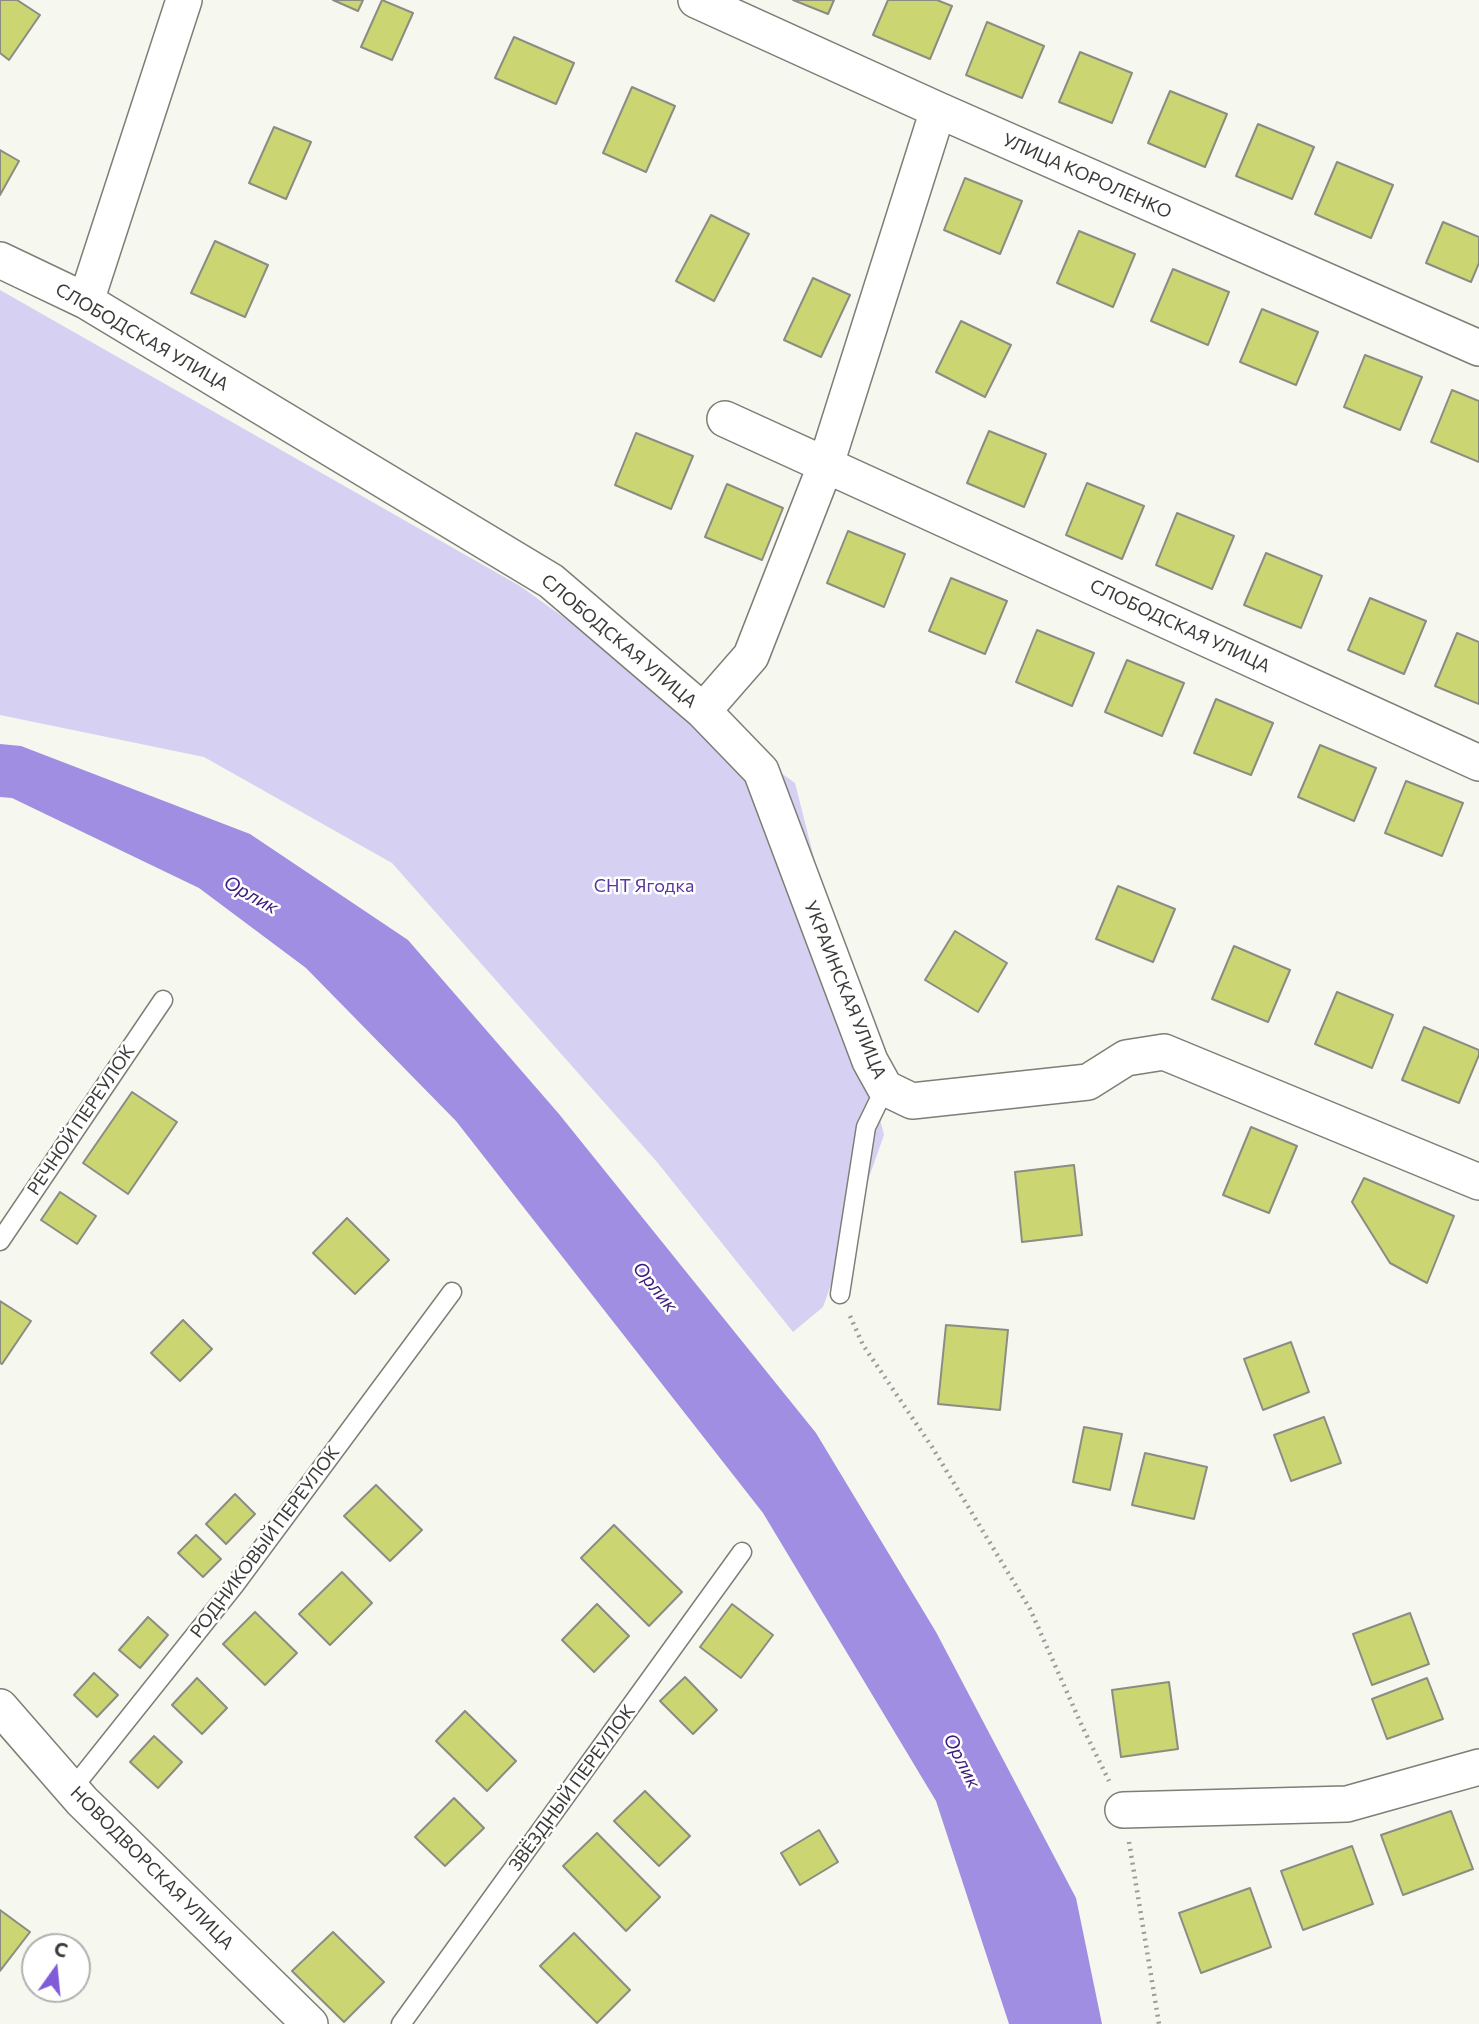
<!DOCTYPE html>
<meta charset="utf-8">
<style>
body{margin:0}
#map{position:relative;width:1479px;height:2024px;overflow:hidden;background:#f6f7ee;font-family:Commissioner,sans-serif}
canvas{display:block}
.north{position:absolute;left:21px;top:1933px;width:70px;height:70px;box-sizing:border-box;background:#fff;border:2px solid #b1b1af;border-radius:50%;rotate:15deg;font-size:19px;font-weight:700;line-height:28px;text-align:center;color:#3b3c38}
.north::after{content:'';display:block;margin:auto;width:24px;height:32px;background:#805dd8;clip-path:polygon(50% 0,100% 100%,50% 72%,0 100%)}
</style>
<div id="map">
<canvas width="1479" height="2024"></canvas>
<div class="north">С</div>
</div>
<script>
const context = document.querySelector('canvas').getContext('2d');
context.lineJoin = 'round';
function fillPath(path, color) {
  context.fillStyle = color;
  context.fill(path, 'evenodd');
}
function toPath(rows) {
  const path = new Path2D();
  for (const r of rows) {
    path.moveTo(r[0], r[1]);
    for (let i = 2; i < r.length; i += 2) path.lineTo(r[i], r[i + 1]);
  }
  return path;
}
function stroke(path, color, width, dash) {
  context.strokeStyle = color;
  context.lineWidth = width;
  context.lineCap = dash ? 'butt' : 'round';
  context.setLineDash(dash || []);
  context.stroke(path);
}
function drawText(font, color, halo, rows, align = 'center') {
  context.font = font + ' Commissioner,sans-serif';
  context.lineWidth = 5;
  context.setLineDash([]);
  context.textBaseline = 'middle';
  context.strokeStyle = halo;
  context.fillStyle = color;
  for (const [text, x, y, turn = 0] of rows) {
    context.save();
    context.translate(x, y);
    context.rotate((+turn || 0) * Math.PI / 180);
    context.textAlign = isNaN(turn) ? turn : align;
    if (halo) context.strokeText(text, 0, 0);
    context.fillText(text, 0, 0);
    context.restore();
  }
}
fillPath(toPath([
 [0,290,520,586,795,783,884,1135,823,1307,793,1332,657,1162,392,863,204,757,0,715]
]), '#d6d0f3');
fillPath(toPath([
 [0,744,21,746,250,834,408,940,559,1114,816,1433,936,1632,1076,1898,1102,2024,1009,2024,936,1801,763,1513,456,1121,306,968,199,888,12,798,0,797]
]), '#a08ee2');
const building = toPath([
 [0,0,17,0,40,15,9,60,0,53,0,0],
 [333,0,363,0,358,11,333,0],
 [382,0,413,13,392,60,361,47,382,0],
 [793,0,834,0,828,14,793,0],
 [888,0,937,0,952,6,930,59,873,35,888,0],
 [987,22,1044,46,1022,98,966,75,987,22],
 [514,37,574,63,556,104,495,78,514,37],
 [1080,52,1132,73,1112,123,1059,102,1080,52],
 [632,87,675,106,646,172,603,153,632,87],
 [1170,91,1227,114,1205,167,1148,143,1170,91],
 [1258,124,1314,147,1292,199,1236,176,1258,124],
 [274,127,311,142,286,199,249,183,274,127],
 [0,150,19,161,0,195,0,150],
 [1337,162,1393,185,1371,238,1315,214,1337,162],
 [965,178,1022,201,1000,254,944,230,965,178],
 [711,215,749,234,714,301,676,281,711,215],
 [1443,222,1479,237,1479,263,1471,282,1426,263,1443,222],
 [1079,231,1135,254,1113,307,1057,283,1079,231],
 [215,241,268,265,245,317,191,293,215,241],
 [1173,269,1229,292,1208,345,1151,321,1173,269],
 [813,278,850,295,821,357,784,340,813,278],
 [1262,309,1318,332,1296,385,1240,362,1262,309],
 [961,321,1011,345,985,397,936,372,961,321],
 [1365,355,1422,377,1400,430,1344,407,1365,355],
 [1452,390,1479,401,1479,462,1431,442,1452,390],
 [989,431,1046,454,1024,507,967,483,989,431],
 [636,433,693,456,671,509,615,485,636,433],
 [1087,483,1144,506,1122,559,1066,535,1087,483],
 [727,484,783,508,762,560,705,537,727,484],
 [1177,513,1234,536,1212,589,1156,565,1177,513],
 [848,531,905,554,884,607,827,583,848,531],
 [1266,553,1322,576,1301,628,1244,605,1266,553],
 [951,578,1007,601,985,654,929,631,951,578],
 [1370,598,1426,621,1404,674,1348,650,1370,598],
 [1037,630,1094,653,1072,706,1016,682,1037,630],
 [1457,633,1479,642,1479,704,1435,686,1457,633],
 [1127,660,1184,683,1162,736,1105,712,1127,660],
 [1216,699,1273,723,1251,775,1194,753,1216,699],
 [1320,745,1376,768,1354,821,1298,797,1320,745],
 [1406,781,1463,803,1442,856,1385,833,1406,781],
 [1118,886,1175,909,1153,962,1096,939,1118,886],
 [955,931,1007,963,978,1012,925,980,955,931],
 [1234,946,1290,970,1268,1022,1212,999,1234,946],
 [1337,992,1393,1015,1372,1068,1315,1044,1337,992],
 [1424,1027,1479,1050,1479,1055,1459,1103,1402,1080,1424,1027],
 [132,1092,177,1122,128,1194,83,1163,132,1092],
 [1251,1127,1297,1146,1269,1213,1223,1195,1251,1127],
 [1074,1165,1082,1235,1022,1242,1015,1172,1074,1165],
 [1364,1178,1454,1216,1427,1283,1390,1263,1352,1202,1364,1178],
 [60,1192,96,1216,77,1244,41,1220,60,1192],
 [347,1218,389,1260,355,1294,313,1253,347,1218],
 [0,1301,31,1321,2,1364,0,1363,0,1301],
 [183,1320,212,1349,180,1381,151,1353,183,1320],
 [946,1325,1008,1330,1000,1410,938,1404,946,1325],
 [1291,1342,1309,1392,1263,1410,1244,1359,1291,1342],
 [1324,1417,1341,1463,1291,1481,1274,1435,1324,1417],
 [1084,1427,1122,1434,1110,1490,1073,1482,1084,1427],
 [1145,1453,1207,1467,1194,1519,1132,1505,1145,1453],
 [376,1485,422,1530,390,1561,344,1516,376,1485],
 [235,1494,255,1514,226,1544,206,1524,235,1494],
 [614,1525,682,1592,649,1626,581,1558,614,1525],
 [196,1535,221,1559,203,1577,178,1553,196,1535],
 [342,1572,372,1603,330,1645,299,1614,342,1572],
 [597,1604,629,1636,594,1672,562,1640,597,1604],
 [732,1604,773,1635,741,1678,700,1647,732,1604],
 [255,1612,297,1653,265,1685,223,1644,255,1612],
 [1410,1613,1429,1664,1372,1685,1353,1634,1410,1613],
 [148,1617,168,1635,140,1668,119,1650,148,1617],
 [94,1673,118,1695,97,1717,74,1695,94,1673],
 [685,1677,717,1710,693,1734,660,1701,685,1677],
 [197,1678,227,1708,202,1734,172,1705,197,1678],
 [1427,1678,1443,1719,1387,1739,1372,1699,1427,1678],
 [1169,1682,1178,1749,1121,1757,1112,1690,1169,1682],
 [465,1711,516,1761,487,1791,436,1741,465,1711],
 [154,1736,182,1762,158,1788,130,1762,154,1736],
 [645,1791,690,1836,659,1866,614,1821,645,1791],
 [454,1798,484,1828,445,1866,415,1837,454,1798],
 [1451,1811,1473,1869,1403,1895,1381,1835,1451,1811],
 [819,1830,838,1862,800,1885,781,1853,819,1830],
 [597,1833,660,1897,626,1931,563,1866,597,1833],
 [1352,1846,1373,1904,1303,1930,1281,1871,1352,1846],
 [1250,1888,1271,1947,1201,1973,1179,1913,1250,1888],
 [0,1910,30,1932,0,1971,0,1910],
 [333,1932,384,1982,344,2022,292,1971,333,1932],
 [574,1933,630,1990,597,2023,540,1966,574,1933]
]);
fillPath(building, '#cbd572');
stroke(building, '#8b8c84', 2);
const lane = toPath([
 [0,1241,163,1000],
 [840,1294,866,1127,885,1088],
 [72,1789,234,1586,452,1292],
 [401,2024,742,1552]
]);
const street = toPath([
 [696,0,938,110,1479,348],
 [0,260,86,301,551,581,703,711,761,771,870,1061,885,1088,912,1101,1088,1082,1126,1058,1164,1052,1479,1182],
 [86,301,184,0],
 [725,419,1479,763],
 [703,711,751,656,826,464,938,110],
 [0,1707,82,1801,310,2024],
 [1123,1810,1347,1804,1479,1767]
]);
stroke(lane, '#7d7e76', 21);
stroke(street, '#7d7e76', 38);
stroke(toPath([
 [850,1316,863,1345,932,1447,1030,1609,1082,1726,1109,1781],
 [1129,1842,1159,2024]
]), '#9c9d96', 4.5, [2, 5]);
stroke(lane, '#fff', 18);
stroke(street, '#fff', 35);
drawText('18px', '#3b3c38', '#fff', [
 ["УЛИЦА КОРОЛЕНКО",1087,176,24],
 ["СЛОБОДСКАЯ УЛИЦА",142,337,30],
 ["СЛОБОДСКАЯ УЛИЦА",1180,626,25],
 ["СЛОБОДСКАЯ УЛИЦА",619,641,40],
 ["УКРАИНСКАЯ УЛИЦА",845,990,68],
 ["РЕЧНОЙ ПЕРЕУЛОК",81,1120,-56],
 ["РОДНИКОВЫЙ ПЕРЕУЛОК",265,1542,-53],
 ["ЗВЁЗДНЫЙ ПЕРЕУЛОК",572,1788,-54],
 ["НОВОДВОРСКАЯ УЛИЦА",152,1868,45]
]);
drawText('18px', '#57399c', '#fff', [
 ["СНТ Ягодка",644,886]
]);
drawText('italic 19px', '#3e1b7d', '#fff', [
 ["Орлик",251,895,29],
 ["Орлик",655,1287,51],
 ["Орлик",962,1761,63]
]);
</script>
